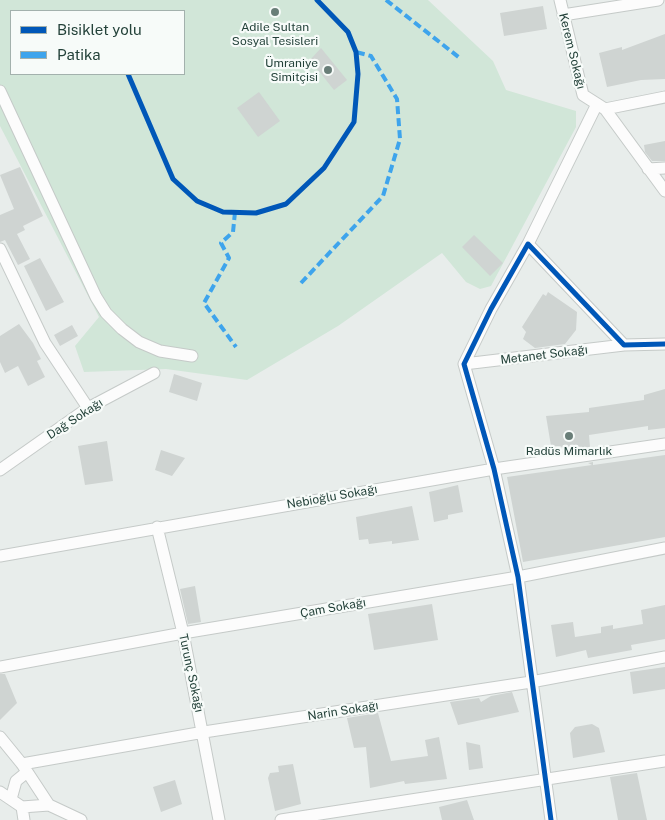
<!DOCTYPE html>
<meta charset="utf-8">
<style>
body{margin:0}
#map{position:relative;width:665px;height:820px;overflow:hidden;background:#e8edeb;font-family:"Public Sans",sans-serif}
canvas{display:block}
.legend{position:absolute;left:10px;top:10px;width:175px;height:65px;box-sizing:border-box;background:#f7fbf9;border:1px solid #a3b1ad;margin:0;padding:6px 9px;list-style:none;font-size:15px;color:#24423a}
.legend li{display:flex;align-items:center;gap:10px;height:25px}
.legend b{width:25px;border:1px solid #a3b1ad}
</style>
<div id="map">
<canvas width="665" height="820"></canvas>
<ul class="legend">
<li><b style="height:6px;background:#0057b8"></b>Bisiklet yolu</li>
<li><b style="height:6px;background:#3ea4ec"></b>Patika</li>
</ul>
</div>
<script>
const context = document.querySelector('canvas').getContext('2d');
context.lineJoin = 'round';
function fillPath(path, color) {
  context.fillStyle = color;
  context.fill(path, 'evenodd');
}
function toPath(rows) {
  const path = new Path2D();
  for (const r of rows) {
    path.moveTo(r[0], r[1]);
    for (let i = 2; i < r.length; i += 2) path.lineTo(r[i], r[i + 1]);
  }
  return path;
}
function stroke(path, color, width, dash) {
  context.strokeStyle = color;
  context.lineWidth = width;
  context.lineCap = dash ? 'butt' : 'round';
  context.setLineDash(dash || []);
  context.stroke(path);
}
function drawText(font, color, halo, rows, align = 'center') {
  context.font = font + ' "Public Sans",sans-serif';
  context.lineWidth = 4.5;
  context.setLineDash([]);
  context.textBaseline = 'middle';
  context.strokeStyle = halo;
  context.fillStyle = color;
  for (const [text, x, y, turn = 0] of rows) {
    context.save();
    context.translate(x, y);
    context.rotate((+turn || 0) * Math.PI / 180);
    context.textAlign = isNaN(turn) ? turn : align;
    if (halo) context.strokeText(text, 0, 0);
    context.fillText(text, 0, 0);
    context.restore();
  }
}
fillPath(toPath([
 [0,0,428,0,493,61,506,90,576,111,576,127,491,286,480,289,466,282,442,253,338,326,247,380,166,369,84,372,75,346,99,317,0,126],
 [11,11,184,11,184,74,11,74]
]), '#d1e6d8');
fillPath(toPath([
 [543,6,547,29,504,36,500,13],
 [665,34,665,79,641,80,607,87,599,53,622,47,622,50],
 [321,48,347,80,334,90,310,60],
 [259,92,280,121,258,137,237,108],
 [665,141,665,161,652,161,645,152,644,145],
 [20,167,43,216,23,226,25,230,17,234,30,259,18,265,5,240,0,242,0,215,14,209,0,175],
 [474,235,503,263,490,276,462,247],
 [40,258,64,302,46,311,24,266],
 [548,292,577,312,576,330,565,344,535,348,523,339,526,332,522,327,543,294,546,296],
 [19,324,33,343,41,359,37,361,45,377,28,386,18,366,5,373,0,362,0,336],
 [72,325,78,336,60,346,54,335],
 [174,374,202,383,197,401,169,392],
 [665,389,665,428,648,430,648,426,589,435,590,447,568,451,560,446,551,446,546,416,589,412,589,408,644,400,644,395],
 [107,441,113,481,85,485,78,446],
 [161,450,185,458,172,476,155,470],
 [665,455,665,537,523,562,507,477,592,465,588,463,593,462,593,465],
 [458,485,463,512,448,515,448,519,434,522,429,492],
 [412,506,419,540,392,544,392,541,369,544,368,539,359,540,356,517],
 [195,586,201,622,188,624,180,589],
 [432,604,438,640,374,650,368,614],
 [665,605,665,639,631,645,632,650,588,658,586,650,556,657,551,625,573,622,575,637,601,633,601,627,613,625,613,629,643,624,641,610],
 [665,667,665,689,633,694,630,672],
 [0,674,5,674,17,703,0,720],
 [512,692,519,712,458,725,450,702,479,698,481,702,491,696],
 [378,713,391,761,428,756,425,740,439,737,447,779,405,784,404,781,370,788,366,747,354,748,347,718],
 [592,724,599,728,605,752,573,758,570,733,575,727],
 [466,742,480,745,483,768,469,770],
 [293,764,301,804,275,811,268,778,270,773,279,772,278,766],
 [637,773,647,820,618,820,610,777],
 [175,780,182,804,161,812,153,787],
 [467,800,474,820,442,820,439,807]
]), '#cfd4d2');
const street = toPath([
 [560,0,583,95,605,109,665,191],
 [563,15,658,0],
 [0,91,96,297,106,313,122,329,139,342,160,351,192,356],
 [605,109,665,97],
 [648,169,665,168],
 [528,244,597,104],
 [0,249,45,343,88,408],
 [464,364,624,345],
 [0,470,88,408,154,373],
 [157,527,183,633,219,820],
 [0,556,494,469,665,444],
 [0,667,183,633,518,577,665,548],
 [0,737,22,764,49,805,81,820],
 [22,764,204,732,531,682,665,657],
 [0,792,22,807,49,805],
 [11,799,16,781,27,772],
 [22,807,24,820],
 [281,820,665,761],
 [551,820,518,577,494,469,464,364,491,309,528,244,624,345,665,344]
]);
stroke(street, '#c5cac8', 13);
stroke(street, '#fcfcfc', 11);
stroke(toPath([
 [386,0,461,59],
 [235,212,233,232,221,243,229,258,204,303,236,347],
 [301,283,383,196,400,139,397,99,371,56,356,52]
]), '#3ea4ec', 4, [8, 4]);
stroke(toPath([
 [128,74,173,179,197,201,223,212,256,213,286,204,324,168,354,122,358,74,356,52,348,32,317,0],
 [551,820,518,577,494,469,464,364,491,309,528,244,624,345,665,344]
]), '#0057b8', 5);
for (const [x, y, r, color] of [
 [275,12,5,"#697e78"],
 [328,70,5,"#697e78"],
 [569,436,5,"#697e78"]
]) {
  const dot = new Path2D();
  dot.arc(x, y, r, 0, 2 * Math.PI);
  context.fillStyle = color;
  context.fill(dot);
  stroke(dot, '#f7fbf9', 2);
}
drawText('12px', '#24423a', '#f7fbf9', [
 ["Adile Sultan",275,27],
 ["Sosyal Tesisleri",275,41],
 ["Ümraniye",318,63,"right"],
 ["Simitçisi",318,77,"right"],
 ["Radüs Mimarlık",569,451]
]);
drawText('12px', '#24423a', '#f7fbf9', [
 ["Kerem Sokağı",572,51,76],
 ["Metanet Sokağı",544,355,-7],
 ["Dağ Sokağı",75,419,-33],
 ["Nebioğlu Sokağı",332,497,-10],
 ["Çam Sokağı",333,608,-10],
 ["Turunç Sokağı",191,673,78],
 ["Narin Sokağı",343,711,-9]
]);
</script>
